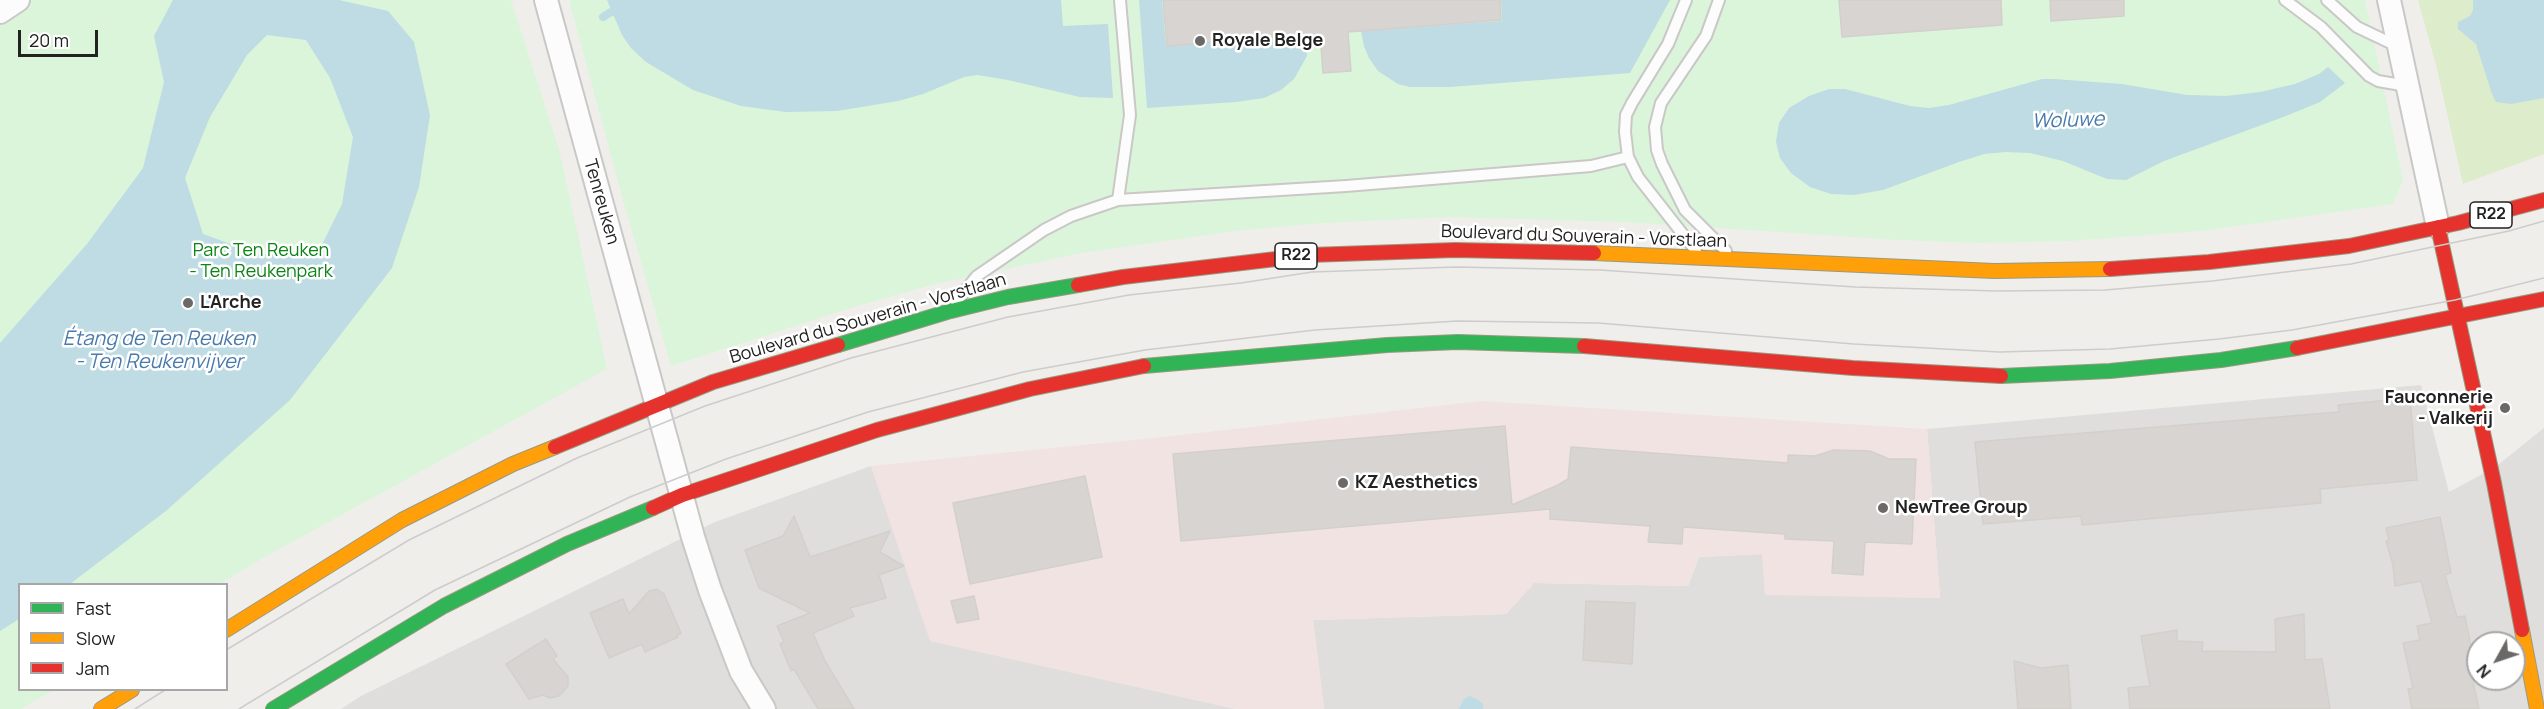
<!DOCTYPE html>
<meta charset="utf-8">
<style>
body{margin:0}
#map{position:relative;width:2544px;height:709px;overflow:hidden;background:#f0eeeb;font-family:Manrope,sans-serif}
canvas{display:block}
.legend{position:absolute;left:18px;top:583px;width:210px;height:108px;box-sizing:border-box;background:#fff;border:2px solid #a7a7a7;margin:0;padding:8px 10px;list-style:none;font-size:18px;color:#222}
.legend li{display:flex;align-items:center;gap:12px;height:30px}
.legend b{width:30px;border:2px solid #a7a7a7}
.north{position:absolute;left:2466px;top:631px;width:60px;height:60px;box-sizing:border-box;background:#fff;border:2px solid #a7a7a7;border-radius:50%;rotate:230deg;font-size:16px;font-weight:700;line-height:24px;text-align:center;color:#222}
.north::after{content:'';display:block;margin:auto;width:21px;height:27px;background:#6a6968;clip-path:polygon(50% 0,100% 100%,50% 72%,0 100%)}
.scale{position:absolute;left:18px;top:30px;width:80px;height:27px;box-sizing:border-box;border:3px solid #222;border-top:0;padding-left:8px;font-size:18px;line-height:21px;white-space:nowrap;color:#222;-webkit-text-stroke:4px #fff;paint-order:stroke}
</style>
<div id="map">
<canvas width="2544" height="709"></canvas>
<ul class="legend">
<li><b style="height:8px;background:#30b455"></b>Fast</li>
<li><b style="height:8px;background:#ff9f0a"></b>Slow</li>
<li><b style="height:8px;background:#e5322d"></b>Jam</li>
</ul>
<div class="north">N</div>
<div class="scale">20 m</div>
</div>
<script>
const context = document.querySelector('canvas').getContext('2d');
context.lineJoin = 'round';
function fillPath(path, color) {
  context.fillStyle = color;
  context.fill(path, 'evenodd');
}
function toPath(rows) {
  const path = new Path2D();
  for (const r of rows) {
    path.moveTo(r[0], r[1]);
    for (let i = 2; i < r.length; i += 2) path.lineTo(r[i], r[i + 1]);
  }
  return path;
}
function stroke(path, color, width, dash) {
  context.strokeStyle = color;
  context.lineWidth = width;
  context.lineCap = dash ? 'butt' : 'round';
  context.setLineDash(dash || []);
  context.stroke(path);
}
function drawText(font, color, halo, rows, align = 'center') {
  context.font = font + ' Manrope,sans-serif';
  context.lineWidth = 5;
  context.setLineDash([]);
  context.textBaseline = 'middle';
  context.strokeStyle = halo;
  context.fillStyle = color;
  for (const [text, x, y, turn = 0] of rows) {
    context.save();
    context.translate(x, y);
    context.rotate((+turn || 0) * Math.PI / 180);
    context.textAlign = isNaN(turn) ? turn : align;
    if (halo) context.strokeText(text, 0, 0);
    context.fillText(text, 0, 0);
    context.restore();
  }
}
fillPath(toPath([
 [2421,385,2449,492,2494,468,2544,428,2544,709,1324,709,1313,620,1506,614,1534,583,1688,586,1699,557,1763,554,1765,594,1940,598,1927,429],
 [2478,643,2514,643,2514,679,2478,679],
 [871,466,931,641,1236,709,341,709,361,696,715,522]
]), '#dfdedc');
fillPath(toPath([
 [1481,401,1927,429,1940,598,1765,595,1762,554,1699,557,1688,586,1534,583,1506,614,1313,620,1324,709,1236,709,930,641,871,466,1163,437]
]), '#f1e3e1');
fillPath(toPath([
 [2418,0,2544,0,2544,154,2463,184,2437,69]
]), '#ddeccb');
fillPath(toPath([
 [32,0,511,0,560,153,607,369,263,558,220,584,20,584,20,690,53,690,21,709,0,709,0,22],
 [569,0,2365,0,2403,180,2393,204,2201,231,2069,241,1980,243,1898,240,1627,222,1448,217,1325,223,1243,230,1081,253,931,285,854,307,671,366,623,200]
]), '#daf5da');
fillPath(toPath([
 [173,0,339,0,388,11,414,42,430,115,419,187,392,268,290,400,167,510,70,584,20,584,19,619,0,631,0,343,87,244,143,168,164,82,154,36],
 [267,35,306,40,330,78,353,137,342,204,317,255,258,254,203,234,185,178,210,117,247,55],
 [607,0,1061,0,1063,26,1108,24,1113,98,1080,97,1008,80,977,75,964,77,923,94,898,101,837,111,786,112,741,106,693,90,646,62,631,48,622,35],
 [1139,0,1162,0,1166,46,1308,36,1307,56,1294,79,1281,90,1264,98,1236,102,1147,108],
 [1501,0,1670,0,1630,73,1450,87,1410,87,1398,84,1378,71,1369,58,1364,46,1361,31,1502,21],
 [2473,0,2544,0,2544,98,2511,104,2496,102,2492,94,2476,44,2458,29,2458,22,2470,16,2473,10],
 [2328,67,2345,83,2320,102,2286,116,2164,161,2126,180,2107,179,2063,161,2030,153,2006,152,1984,154,1959,162,1883,190,1854,195,1831,194,1810,187,1791,173,1780,158,1776,142,1779,123,1789,108,1809,96,1829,89,1845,89,1910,106,1929,108,1949,105,2042,79,2054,79,2122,84,2187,95,2226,96,2260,92,2295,84,2319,74],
 [1469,696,1477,699,1483,704,1483,709,1459,709,1463,700]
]), '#bfdbe3');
stroke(toPath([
 [603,17,611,12,623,11,632,5,633,0]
]), '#bfdbe3', 8);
const building = toPath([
 [1163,0,1500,0,1501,20,1348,32,1351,71,1323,73,1320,34,1167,46,1163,0],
 [1839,0,2001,0,2002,25,1842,37,1839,0],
 [2050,0,2124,0,2124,16,2051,21,2050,0],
 [2410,398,2417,480,2320,489,2321,503,2082,525,2081,516,1983,524,1975,442,2339,412,2338,405,2410,398],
 [1505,426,1512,505,1558,485,1568,479,1571,447,1788,463,1788,455,1815,456,1834,450,1870,451,1889,459,1916,459,1912,544,1865,542,1863,575,1832,573,1834,541,1785,539,1785,534,1683,527,1682,544,1648,542,1650,526,1550,519,1550,509,1181,541,1173,454,1505,426],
 [1085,476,1102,557,970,584,953,503,1085,476],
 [794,516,810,557,890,531,880,552,904,566,879,575,886,598,850,608,854,616,813,633,825,661,854,709,818,709,794,669,791,671,780,644,784,642,777,626,810,613,759,588,745,550,783,536,794,516],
 [2440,517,2451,573,2445,575,2457,617,2465,616,2477,678,2473,681,2479,709,2412,709,2408,689,2413,688,2403,643,2420,640,2417,626,2432,623,2421,581,2395,586,2393,565,2386,541,2389,540,2386,528,2440,517],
 [657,589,664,594,681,633,677,635,678,637,645,652,642,644,609,658,590,613,623,599,629,614,649,591,657,589],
 [974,596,979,619,957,623,951,601,974,596],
 [1586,601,1635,603,1632,664,1583,660,1586,601],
 [2304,614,2305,660,2322,659,2330,709,2130,709,2128,688,2150,686,2141,636,2177,630,2177,641,2203,642,2202,651,2276,652,2275,619,2304,614],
 [546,639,557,656,553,659,568,677,568,686,559,696,550,698,543,695,529,699,506,664,546,639],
 [2014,661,2041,668,2068,665,2071,709,2018,709,2014,661]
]);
fillPath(building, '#d7d4d2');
stroke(building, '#d3d0cc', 1.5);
const lane = toPath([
 [1686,0,1668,44,1632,103,1626,115,1625,132,1628,157,1638,177,1696,251],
 [1719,0,1706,36,1661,103,1655,127,1657,150,1662,164,1685,210,1726,251],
 [2285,0,2321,27,2369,76,2378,81,2407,86],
 [2327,0,2357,27,2399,47],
 [1118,200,1130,115,1120,0],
 [956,302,977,276,1044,230,1071,216,1118,200,1346,186,1591,166,1628,157]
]);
const street = toPath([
 [546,0,693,537,710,590,741,671,764,709],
 [2389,0,2438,227],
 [0,12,18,0]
]);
const fast = toPath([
 [838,345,947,312,1008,297,1078,285],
 [1144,366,1387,345,1458,342,1584,346],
 [2001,376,2110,371,2221,360,2297,348],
 [273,709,444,606,567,544,653,508]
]);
const slow = toPath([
 [1594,253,1994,271,2110,269],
 [226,630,402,520,513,464,555,447],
 [2522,630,2537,709],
 [101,709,132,690]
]);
const jam = toPath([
 [2438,227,2494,483,2522,630],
 [2110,269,2209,262,2349,246,2458,223,2544,200],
 [1078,285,1123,277,1310,255,1455,250,1594,253],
 [1584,346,1853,368,2001,376],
 [2297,348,2544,299],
 [555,447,713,382,838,345],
 [653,508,682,495,877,430,1030,389,1144,366]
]);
stroke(lane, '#c9c8c7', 14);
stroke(street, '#c9c8c7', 26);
stroke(fast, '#999a82', 16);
stroke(slow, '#999a82', 16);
stroke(jam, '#999a82', 16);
stroke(lane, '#fdfcfc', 10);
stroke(street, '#fdfcfc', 22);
stroke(fast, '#30b455', 14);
stroke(slow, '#ff9f0a', 14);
stroke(jam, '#e5322d', 14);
stroke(toPath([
 [226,650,409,540,577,458,705,406,851,358,1008,317,1129,295,1241,283,1312,272,1456,267,1600,270,1855,287,1997,291,2105,290,2212,281,2351,264,2509,231,2544,221],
 [135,709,165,690],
 [239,709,435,590,630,497,726,459,868,412,1023,372,1145,350,1315,330,1457,321,1598,323,1854,344,1999,352,2110,349,2219,339,2292,330,2455,300,2544,278]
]), '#ccc', 1.5);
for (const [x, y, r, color] of [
 [1200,41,6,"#6a6968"],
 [188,303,6,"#6a6968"],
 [2505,408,6,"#6a6968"],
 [1343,483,6,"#6a6968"],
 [1883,508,6,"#6a6968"]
]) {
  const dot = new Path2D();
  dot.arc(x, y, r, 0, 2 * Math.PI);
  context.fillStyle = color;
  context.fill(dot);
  stroke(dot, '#fff', 2);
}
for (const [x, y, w] of [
 [2491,215,42],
 [1296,256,42]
]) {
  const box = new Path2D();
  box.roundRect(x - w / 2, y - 13, w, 26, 4.5);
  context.fillStyle = '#fff';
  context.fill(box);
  stroke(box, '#222', 1.5);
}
drawText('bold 16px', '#222', null, [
 ["R22",2491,215],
 ["R22",1296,256]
]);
drawText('bold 18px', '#222', '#fff', [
 ["Royale Belge",1212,41],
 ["L'Arche",200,303],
 ["Fauconnerie",2493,398,"right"],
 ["- Valkerij",2493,419,"right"],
 ["KZ Aesthetics",1355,483],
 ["NewTree Group",1895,508]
], 'left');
drawText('18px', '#222', '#fff', [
 ["Tenreuken",601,202,74],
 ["Boulevard du Souverain - Vorstlaan",1584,237,2],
 ["Boulevard du Souverain - Vorstlaan",868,319,-16]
]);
drawText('18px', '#0c8416', '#fff', [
 ["Parc Ten Reuken",261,251],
 ["- Ten Reukenpark",261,272]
]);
drawText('italic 20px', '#4a7aab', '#fff', [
 ["Woluwe",2068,121,-2],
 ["Étang de Ten Reuken",159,339],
 ["- Ten Reukenvijver",159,362]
]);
</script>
